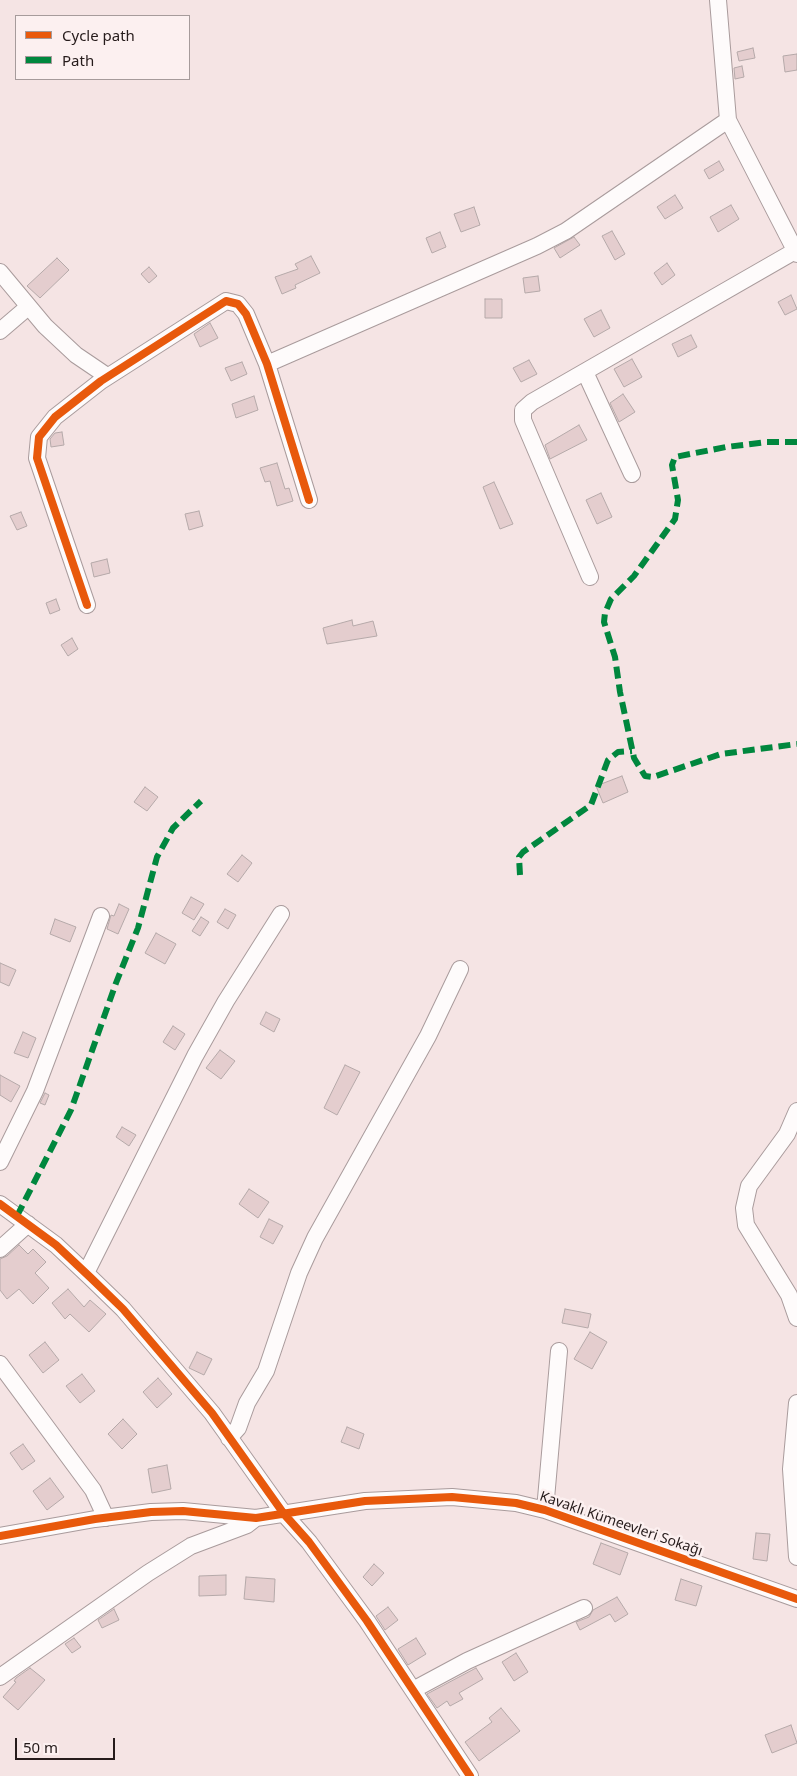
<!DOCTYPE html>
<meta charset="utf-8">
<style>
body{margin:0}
#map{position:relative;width:797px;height:1776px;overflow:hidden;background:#f5e4e4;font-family:"Noto Sans",sans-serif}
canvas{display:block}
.legend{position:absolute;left:15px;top:15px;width:175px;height:65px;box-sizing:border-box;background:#fcf0f0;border:1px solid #a69b9b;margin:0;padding:6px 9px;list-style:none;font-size:15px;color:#261b1b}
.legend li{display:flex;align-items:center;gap:10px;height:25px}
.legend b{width:25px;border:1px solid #a69b9b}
.scale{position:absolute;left:15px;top:1738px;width:100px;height:22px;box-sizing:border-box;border:2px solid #261b1b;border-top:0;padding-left:6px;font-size:15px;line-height:18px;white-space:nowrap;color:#261b1b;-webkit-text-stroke:4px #fcf0f0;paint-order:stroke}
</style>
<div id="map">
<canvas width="797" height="1776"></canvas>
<ul class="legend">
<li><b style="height:6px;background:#e8590c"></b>Cycle path</li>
<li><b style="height:6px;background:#00873e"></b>Path</li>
</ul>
<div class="scale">50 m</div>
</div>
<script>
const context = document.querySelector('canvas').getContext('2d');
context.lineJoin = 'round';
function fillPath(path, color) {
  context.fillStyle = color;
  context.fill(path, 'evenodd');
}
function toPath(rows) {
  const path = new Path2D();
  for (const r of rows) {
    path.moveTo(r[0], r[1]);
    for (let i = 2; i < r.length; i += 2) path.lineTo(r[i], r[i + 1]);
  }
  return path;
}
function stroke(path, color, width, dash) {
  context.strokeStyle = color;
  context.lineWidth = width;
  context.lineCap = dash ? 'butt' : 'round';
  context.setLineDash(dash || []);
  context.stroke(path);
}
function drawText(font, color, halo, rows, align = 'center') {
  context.font = font + ' "Noto Sans",sans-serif';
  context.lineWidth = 5;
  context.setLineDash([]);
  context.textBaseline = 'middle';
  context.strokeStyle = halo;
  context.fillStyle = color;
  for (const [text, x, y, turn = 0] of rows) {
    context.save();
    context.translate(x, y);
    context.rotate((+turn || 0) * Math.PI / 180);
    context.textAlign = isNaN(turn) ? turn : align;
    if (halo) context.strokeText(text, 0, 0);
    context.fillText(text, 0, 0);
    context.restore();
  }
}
const building = toPath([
 [753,48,755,58,739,61,737,52,753,48],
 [797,54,797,70,785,72,783,56,797,54],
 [742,66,744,77,735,79,734,68,742,66],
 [719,161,724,170,709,179,704,170,719,161],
 [675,195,683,208,665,219,657,207,675,195],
 [731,205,739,219,718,232,710,217,731,205],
 [474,207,480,225,461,232,454,214,474,207],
 [612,231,625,254,615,260,602,236,612,231],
 [440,232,446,247,432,253,426,238,440,232],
 [574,237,580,245,560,258,554,248,574,237],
 [311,256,320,273,295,285,296,288,282,294,275,277,298,269,295,264,311,256],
 [57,258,69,270,40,298,27,286,57,258],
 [667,263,675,275,662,285,654,273,667,263],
 [149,267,157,276,149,283,141,274,149,267],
 [538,276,540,291,525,293,523,278,538,276],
 [791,295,797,309,785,315,778,302,791,295],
 [485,299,502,299,502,318,485,318,485,299],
 [601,310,610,328,594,337,584,319,601,310],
 [210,323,218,338,200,347,194,334,210,323],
 [691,335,697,347,678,357,672,344,691,335],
 [632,359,642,377,624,387,614,369,632,359],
 [529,360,537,374,521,382,513,368,529,360],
 [242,362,247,374,231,381,225,368,242,362],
 [623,394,635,412,619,422,610,403,623,394],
 [254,396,258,410,236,418,232,404,254,396],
 [579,425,587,440,550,459,545,445,579,425],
 [62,432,64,445,51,447,50,439,55,433,62,432],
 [277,463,285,489,289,488,293,501,277,506,270,481,265,482,260,468,277,463],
 [494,482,513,524,500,529,483,487,494,482],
 [601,493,612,517,597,524,586,500,601,493],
 [199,511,203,526,189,530,185,514,199,511],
 [21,512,27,526,17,530,10,516,21,512],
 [107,559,110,573,94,577,91,563,107,559],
 [56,599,60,610,50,614,46,603,56,599],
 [352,620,353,626,373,621,377,636,327,644,323,628,352,620],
 [72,638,78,649,68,656,61,645,72,638],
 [622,776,628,792,603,803,596,786,622,776],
 [145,787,158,797,147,811,134,802,145,787],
 [242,855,252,863,238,882,227,874,242,855],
 [191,897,204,904,194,920,182,913,191,897],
 [119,904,129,909,118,934,107,929,111,915,114,916,119,904],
 [225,909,236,915,228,929,217,922,225,909],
 [201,917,209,922,200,936,192,931,201,917],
 [55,919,76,927,70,942,50,934,55,919],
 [156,933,176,944,165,964,145,953,156,933],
 [0,963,16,970,9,986,0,982,0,963],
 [266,1012,280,1019,274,1032,260,1024,266,1012],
 [173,1026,185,1034,175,1050,163,1042,173,1026],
 [23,1032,36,1038,28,1058,14,1053,23,1032],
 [220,1050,235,1061,221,1079,206,1068,220,1050],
 [345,1065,360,1072,337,1115,324,1108,345,1065],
 [0,1075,20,1086,11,1102,0,1095,0,1075],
 [45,1093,49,1095,45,1105,40,1103,45,1093],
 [122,1127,136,1135,129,1146,116,1137,122,1127],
 [249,1189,269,1202,258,1218,239,1204,249,1189],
 [269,1219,283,1226,273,1244,260,1237,269,1219],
 [19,1245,28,1254,33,1249,46,1262,35,1273,49,1288,33,1304,19,1289,7,1299,0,1290,0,1259,7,1256,19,1245],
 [68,1289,84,1307,90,1300,106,1314,89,1332,70,1314,65,1319,52,1303,68,1289],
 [565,1309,591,1314,588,1328,562,1323,565,1309],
 [590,1332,607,1342,592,1369,574,1359,590,1332],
 [45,1342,59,1360,43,1373,29,1355,45,1342],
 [197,1352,212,1359,204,1375,189,1368,197,1352],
 [82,1374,95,1391,80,1403,66,1386,82,1374],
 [158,1378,172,1394,157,1408,143,1392,158,1378],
 [123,1419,137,1434,122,1449,108,1434,123,1419],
 [347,1427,364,1434,359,1449,341,1442,347,1427],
 [23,1444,35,1461,22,1470,10,1453,23,1444],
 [167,1465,171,1489,152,1493,148,1469,167,1465],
 [50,1478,64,1497,47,1510,33,1491,50,1478],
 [756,1533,770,1534,767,1561,753,1559,756,1533],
 [601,1543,628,1553,620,1575,593,1564,601,1543],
 [374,1564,384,1573,372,1586,363,1577,374,1564],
 [226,1575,226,1595,199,1596,199,1576,226,1575],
 [246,1577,275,1579,274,1602,244,1599,246,1577],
 [681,1579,702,1586,696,1606,675,1600,681,1579],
 [617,1597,628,1614,615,1622,610,1614,580,1630,576,1622,589,1617,593,1610,617,1597],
 [388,1607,398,1620,385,1630,376,1616,388,1607],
 [114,1609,119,1620,102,1628,98,1620,114,1609],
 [74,1638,81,1647,72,1653,65,1644,74,1638],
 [416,1638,426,1654,408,1665,398,1649,416,1638],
 [516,1653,528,1672,514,1681,502,1662,516,1653],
 [30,1668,45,1680,18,1710,3,1697,16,1682,14,1681,16,1678,30,1668],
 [476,1668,483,1679,459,1693,463,1699,450,1706,447,1701,437,1708,427,1694,476,1668],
 [501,1708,520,1731,479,1761,465,1742,492,1722,489,1718,501,1708],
 [791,1725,797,1743,772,1753,765,1735,791,1725]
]);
fillPath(building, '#e4cdce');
stroke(building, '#b5a9a9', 1);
const minor = toPath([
 [718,0,728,120,797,254],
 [0,272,45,326,76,355,107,376],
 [0,331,28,307],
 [267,364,537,246,566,231,728,120],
 [585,372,632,474],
 [590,577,523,420,523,410,532,402,795,251],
 [87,605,37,458,39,437,55,417,101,381,226,301,238,304,246,314,267,364,309,500],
 [797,1111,787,1134,749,1186,744,1208,746,1225,789,1295,797,1318],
 [0,1162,35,1091,101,916],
 [0,1204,56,1245,91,1278,123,1309,212,1413,284,1514,309,1542,367,1621,470,1776],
 [0,1249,28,1224],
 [86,1273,195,1056,226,1001,281,914],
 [0,1364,93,1490,106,1518],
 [797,1403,791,1469,797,1557],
 [229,1438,238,1428,247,1403,266,1371,299,1273,315,1238,428,1036,460,969],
 [545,1510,559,1351],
 [0,1536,95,1519,151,1512,183,1511,256,1518,365,1501,452,1497,516,1503,545,1510,797,1599],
 [0,1677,148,1573,191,1546,247,1525,256,1518],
 [413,1690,467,1661,584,1608]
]);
stroke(minor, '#a99b9c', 18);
stroke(minor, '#fefbfb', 16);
stroke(toPath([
 [797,442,767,442,726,447,675,457,672,465,678,500,675,519,634,576,611,599,605,613,604,622,615,657,620,692,634,758,645,776,653,777,721,754,797,744],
 [520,875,519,857,523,852,591,805,608,760,618,752,632,751],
 [17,1216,71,1110,116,983,138,928,157,857,173,828,201,801]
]), '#00873e', 6, [12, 6]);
stroke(toPath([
 [87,605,37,458,39,437,55,417,101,381,226,301,238,304,246,314,267,364,309,500],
 [0,1204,56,1245,91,1278,123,1309,212,1413,284,1514,309,1542,367,1621,470,1776],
 [0,1536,95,1519,151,1512,183,1511,256,1518,365,1501,452,1497,516,1503,545,1510,797,1599]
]), '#e8590c', 8);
drawText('14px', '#261b1b', '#fcf0f0', [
 ["Kavaklı Kümeevleri Sokağı",621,1524,19]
]);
</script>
